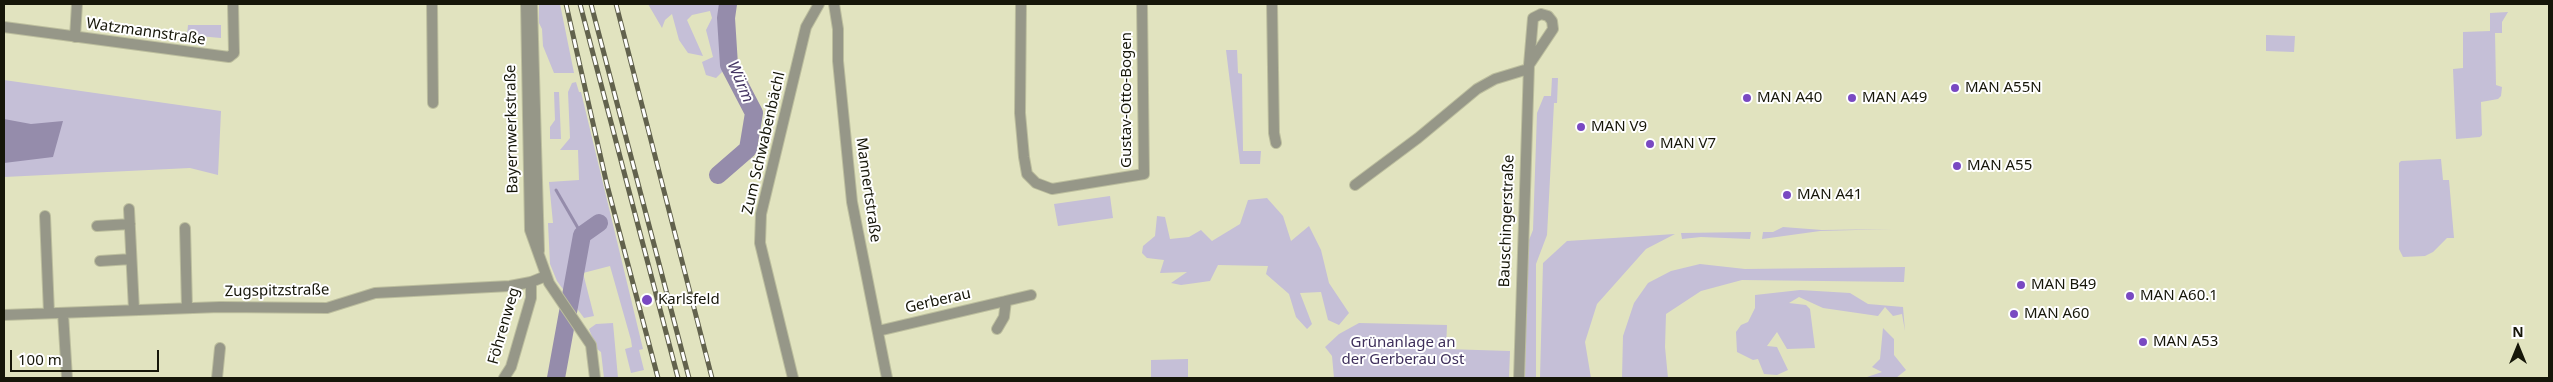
<!DOCTYPE html>
<meta charset="utf-8">
<style>
body{margin:0}
#map{position:relative;width:2553px;height:382px;overflow:hidden;background:#e1e3bf;font-family:"Noto Sans",sans-serif}
canvas{display:block}
.frame{position:absolute;inset:0;border:5px solid #161609;pointer-events:none}
.north{position:absolute;left:2493px;top:322px;width:50px;height:50px;-webkit-text-stroke:4px #fff;paint-order:stroke;rotate:0deg;font-size:14px;font-weight:700;line-height:20px;text-align:center;color:#161609}
.north::after{content:'';display:block;margin:auto;width:18px;height:22px;background:#161609;clip-path:polygon(50% 0,100% 100%,50% 72%,0 100%)}
.scale{position:absolute;left:10px;top:350px;width:149px;height:22px;box-sizing:border-box;border:2px solid #161609;border-top:0;padding-left:6px;font-size:15px;line-height:18px;white-space:nowrap;color:#161609;-webkit-text-stroke:4px #fff;paint-order:stroke}
</style>
<div id="map">
<canvas width="2553" height="382"></canvas>
<div class="frame"></div>
<div class="north">N</div>
<div class="scale">100 m</div>
</div>
<script>
const context = document.querySelector('canvas').getContext('2d');
context.lineJoin = 'round';
function fillPath(path, color) {
  context.fillStyle = color;
  context.fill(path, 'evenodd');
}
function toPath(rows) {
  const path = new Path2D();
  for (const r of rows) {
    path.moveTo(r[0], r[1]);
    for (let i = 2; i < r.length; i += 2) path.lineTo(r[i], r[i + 1]);
  }
  return path;
}
function stroke(path, color, width, dash) {
  context.strokeStyle = color;
  context.lineWidth = width;
  context.lineCap = dash ? 'butt' : 'round';
  context.setLineDash(dash || []);
  context.stroke(path);
}
function drawText(font, color, halo, rows, align = 'center') {
  context.font = font + ' "Noto Sans",sans-serif';
  context.lineWidth = 4;
  context.setLineDash([]);
  context.textBaseline = 'middle';
  context.strokeStyle = halo;
  context.fillStyle = color;
  for (const [text, x, y, turn = 0] of rows) {
    context.save();
    context.translate(x, y);
    context.rotate((+turn || 0) * Math.PI / 180);
    context.textAlign = isNaN(turn) ? turn : align;
    if (halo) context.strokeText(text, 0, 0);
    context.fillText(text, 0, 0);
    context.restore();
  }
}
fillPath(toPath([
 [539,4,560,4,574,73,554,73,543,46,542,29,539,23],
 [648,4,721,4,735,16,734,25,721,26,725,58,723,71,716,78,706,75,702,62,713,57,706,30,712,18,710,11,692,15,687,20,703,56,688,53,679,40,672,14,665,20,662,28],
 [2508,12,2502,22,2502,33,2495,33,2496,85,2502,87,2501,96,2498,99,2481,102,2482,135,2480,137,2456,139,2453,69,2463,68,2463,32,2490,31,2490,13],
 [188,25,221,25,221,38,187,35],
 [2266,35,2295,36,2294,52,2266,51],
 [1226,50,1237,50,1238,73,1242,74,1243,151,1261,151,1260,164,1240,164],
 [1552,78,1558,78,1557,103,1554,103,1547,235,1536,264,1536,378,1525,378,1527,245,1533,230,1537,113,1544,96,1551,96],
 [4,80,221,111,218,175,190,168,4,177],
 [576,82,579,92,581,92,643,349,639,350,644,370,631,373,625,349,632,347,631,340,610,266,583,273,594,316,584,318,557,281,550,264,548,223,553,223,549,182,579,180,578,150,560,150,570,138,568,92,572,83],
 [554,92,559,92,561,139,550,139,550,127,555,120],
 [2441,159,2443,180,2449,180,2454,238,2447,238,2433,252,2425,256,2403,257,2399,249,2399,163,2401,161],
 [1110,196,1113,218,1058,226,1054,204],
 [1267,198,1283,216,1291,241,1309,226,1321,250,1329,283,1349,313,1339,325,1328,320,1321,292,1300,293,1312,324,1307,329,1296,317,1289,294,1266,274,1268,266,1218,265,1210,281,1181,285,1171,283,1187,272,1160,273,1164,260,1147,258,1142,253,1143,246,1155,236,1157,216,1165,217,1170,239,1189,237,1201,230,1212,241,1240,224,1248,200],
 [1783,227,1822,230,1892,229,1820,231,1762,239,1763,232,1773,232],
 [1751,232,1750,239,1701,237,1682,239,1681,233],
 [1675,234,1646,249,1597,304,1585,342,1591,378,1540,378,1543,263,1567,241],
 [1700,264,1745,269,1905,267,1904,282,1742,280,1701,291,1666,314,1665,347,1668,378,1622,378,1623,336,1634,303,1648,283,1671,271],
 [1800,290,1850,293,1868,304,1903,307,1905,331,1902,314,1893,316,1885,307,1878,316,1823,308,1799,297,1789,303,1806,305,1810,309,1815,348,1787,349,1777,332,1767,346,1777,347,1788,370,1777,375,1764,374,1758,359,1753,360,1737,352,1736,332,1741,325,1748,322,1755,308,1755,295],
 [613,323,618,378,604,378,601,352,597,349,589,329,596,324],
 [1359,323,1447,325,1446,349,1510,351,1509,378,1334,378,1332,356,1325,347,1339,334],
 [1883,328,1894,339,1894,355,1906,370,1896,378,1864,378,1882,372,1872,367,1880,359],
 [1188,359,1188,378,1151,378,1151,360]
]), '#c5bfd7');
fillPath(toPath([
 [4,119,31,124,63,121,53,157,4,163]
]), '#958cab');
stroke(toPath([
 [556,190,582,235]
]), '#958cab', 3);
stroke(toPath([
 [718,175,748,149,754,113,729,65,726,18,728,4],
 [556,378,582,235,599,223]
]), '#958cab', 18);
const minor = toPath([
 [432,4,433,103],
 [526,4,530,230,549,283,591,345,595,378],
 [532,4,539,251],
 [834,4,838,29,838,61,852,202,887,378],
 [1021,4,1020,113,1024,157,1027,174,1036,183,1052,189,1144,174,1142,4],
 [1272,4,1274,133,1276,143],
 [1541,14,1548,16,1552,21,1553,29,1529,65,1533,18,1541,14],
 [4,27,229,57,234,53,233,4],
 [75,37,77,4],
 [1355,185,1418,138,1477,89,1495,79,1528,69],
 [129,209,134,310],
 [45,216,49,313],
 [97,226,130,224],
 [185,228,187,308],
 [100,261,131,259],
 [63,313,67,378],
 [4,315,220,307,327,308,375,293,510,286,531,282,546,276],
 [997,329,1004,317,1006,301],
 [878,331,1031,295],
 [217,378,220,348],
 [504,378,511,367,531,298,531,282],
 [793,378,760,243,761,214,806,27,819,4],
 [1519,378,1529,65]
]);
stroke(minor, '#bcbe9e', 12);
stroke(minor, '#969788', 10);
const rail = toPath([
 [566,4,607,185,658,378],
 [580,4,678,378],
 [591,4,689,378],
 [616,4,712,378]
]);
stroke(rail, '#62624d', 5);
stroke(rail, '#fff', 3, [9]);
for (const [x, y, r, color] of [
 [1955,88,5,"#7949c2"],
 [1747,98,5,"#7949c2"],
 [1852,98,5,"#7949c2"],
 [1581,127,5,"#7949c2"],
 [1650,144,5,"#7949c2"],
 [1957,166,5,"#7949c2"],
 [1787,195,5,"#7949c2"],
 [2021,285,5,"#7949c2"],
 [2130,296,5,"#7949c2"],
 [647,300,6,"#7949c2"],
 [2014,314,5,"#7949c2"],
 [2143,342,5,"#7949c2"]
]) {
  const dot = new Path2D();
  dot.arc(x, y, r, 0, 2 * Math.PI);
  context.fillStyle = color;
  context.fill(dot);
  stroke(dot, '#fff', 2);
}
drawText('15px', '#161609', '#fff', [
 ["Watzmannstraße",146,32,8],
 ["Gustav-Otto-Bogen",1127,100,-90],
 ["Bayernwerkstraße",512,129,-91],
 ["Zum Schwabenbächl",764,143,-77],
 ["Mannertstraße",868,190,82],
 ["Bauschingerstraße",1507,221,-88],
 ["Zugspitzstraße",277,291,-1],
 ["Gerberau",938,301,-13],
 ["Föhrenweg",504,326,-74]
]);
drawText('15px', '#161609', '#fff', [
 ["MAN A55N",1965,88],
 ["MAN A40",1757,98],
 ["MAN A49",1862,98],
 ["MAN V9",1591,127],
 ["MAN V7",1660,144],
 ["MAN A55",1967,166],
 ["MAN A41",1797,195],
 ["MAN B49",2031,285],
 ["MAN A60.1",2140,296],
 ["Karlsfeld",658,300],
 ["MAN A60",2024,314],
 ["MAN A53",2153,342]
], 'left');
drawText('15px', '#3e2f5b', '#fff', [
 ["Grünanlage an",1403,343],
 ["der Gerberau Ost",1403,360]
]);
drawText('italic 16px', '#453663', '#fff', [
 ["Würm",740,82,67]
]);
</script>
